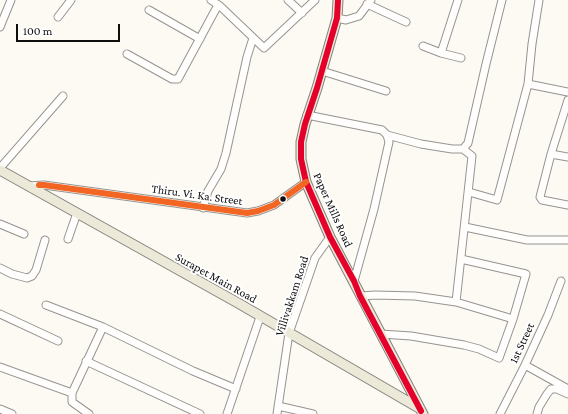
<!DOCTYPE html>
<style>
body{margin:0}
#map{position:relative;width:568px;height:414px;overflow:hidden;background:#fcfaf2;font-family:"Crimson Pro",serif}
canvas{display:block}
.scale{position:absolute;left:16px;top:24px;width:104px;height:18px;box-sizing:border-box;border:2px solid #0e0e0e;border-top:0;padding-left:5px;font-size:12px;line-height:14px;white-space:nowrap;color:#0e0e0e;-webkit-text-stroke:3px #fff;paint-order:stroke}
</style>
<div id="map">
<canvas width="568" height="414"></canvas>
<div class="scale">100 m</div>
</div>
<script>
const context = document.querySelector('canvas').getContext('2d');
context.lineJoin = 'round';
function toPath(rows) {
  const path = new Path2D();
  for (const r of rows) {
    path.moveTo(r[0], r[1]);
    for (let i = 2; i < r.length; i += 2) path.lineTo(r[i], r[i + 1]);
  }
  return path;
}
function stroke(path, color, width, dash) {
  context.strokeStyle = color;
  context.lineWidth = width;
  context.lineCap = dash ? 'butt' : 'round';
  context.setLineDash(dash || []);
  context.stroke(path);
}
function drawText(font, color, halo, rows, align = 'center') {
  context.font = font + ' "Crimson Pro",serif';
  context.lineWidth = 4;
  context.setLineDash([]);
  context.textBaseline = 'middle';
  context.strokeStyle = halo;
  context.fillStyle = color;
  for (const [text, x, y, turn = 0] of rows) {
    context.save();
    context.translate(x, y);
    context.rotate((+turn || 0) * Math.PI / 180);
    context.textAlign = isNaN(turn) ? turn : align;
    if (halo) context.strokeText(text, 0, 0);
    context.fillText(text, 0, 0);
    context.restore();
  }
}
const minor = toPath([
 [211,0,220,6,264,48,315,0],
 [288,0,302,13],
 [367,4,406,22],
 [149,10,200,39],
 [58,17,71,0],
 [337,18,346,20,359,16,371,0],
 [0,27,11,0],
 [423,46,441,53,461,58],
 [441,53,458,0],
 [127,54,172,79,178,79,218,5],
 [322,71,386,91],
 [528,84,532,44,539,0],
 [568,100,551,154,540,197,542,200,568,205],
 [307,115,382,130,387,135,389,142,374,209,354,281],
 [387,135,421,144,452,149,463,149,468,143,486,64,502,0],
 [551,154,568,157],
 [0,168,63,96],
 [29,186,44,185,247,213,258,211,274,205,306,182],
 [469,192,497,200,528,84,568,92],
 [203,208,208,191,221,169,226,153,247,57,253,38],
 [0,224,24,234],
 [465,227,527,240,568,240],
 [68,239,77,213],
 [0,268,12,274,27,278,32,276,36,270,45,240],
 [360,296,375,295,415,296,456,302,513,319],
 [456,302,472,156,463,149],
 [46,305,103,327,193,371,236,389],
 [0,314,58,341],
 [381,334,411,336,464,345,479,349,499,358,513,319,526,274,461,259],
 [86,361,200,414],
 [525,365,568,389],
 [0,367,72,393,72,402,89,414],
 [72,393,103,327],
 [278,406,313,414],
 [0,409,12,414],
 [227,414,260,317],
 [277,414,289,333,315,258,330,237],
 [500,414,525,365,548,315,561,281],
 [537,414,539,407,547,394,551,389,557,389,568,394]
]);
const major = toPath([
 [338,0,337,18,317,88,305,124,301,142,301,159,306,182,330,237,423,414],
 [0,170,238,303,419,408]
]);
stroke(minor, '#959491', 9);
stroke(major, '#82827e', 11);
stroke(minor, '#fffefd', 7);
stroke(major, '#ede9d8', 9);
stroke(toPath([
 [338,0,337,18,317,88,305,124,301,142,301,159,306,182,330,237,354,281,360,296,421,411]
]), '#e4002b', 6);
stroke(toPath([
 [39,185,44,185,247,213,258,211,274,205,306,182]
]), '#f26522', 6);
for (const [x, y, r, color] of [
 [283,199,3.5,"#0e0e0e"]
]) {
  const dot = new Path2D();
  dot.arc(x, y, r, 0, 2 * Math.PI);
  context.fillStyle = color;
  context.fill(dot);
  stroke(dot, '#fff', 1.5);
}
drawText('12px', '#0e0e0e', '#fff', [
 ["Thiru. Vi. Ka. Street",197,195,8],
 ["Paper Mills Road",333,210,66],
 ["Surapet Main Road",216,278,29],
 ["Villivakkam Road",292,296,-72],
 ["1st Street",522,343,-65]
]);
</script>
